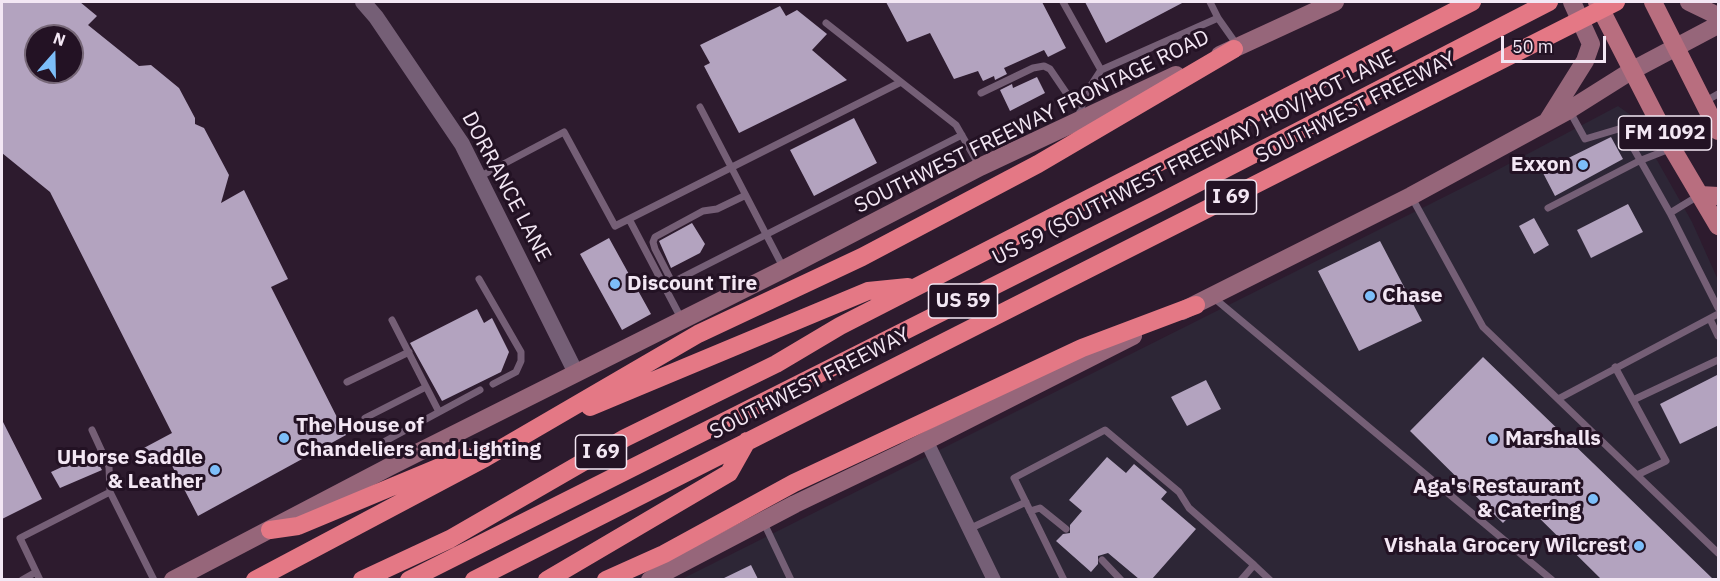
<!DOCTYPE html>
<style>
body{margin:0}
#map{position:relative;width:1720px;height:581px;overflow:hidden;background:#2d1b2e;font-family:"IBM Plex Sans",sans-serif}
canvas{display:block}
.frame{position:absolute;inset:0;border:3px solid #f3e7f4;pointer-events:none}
.north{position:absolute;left:24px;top:24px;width:60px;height:60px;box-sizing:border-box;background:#231224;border:2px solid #766777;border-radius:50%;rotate:20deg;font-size:16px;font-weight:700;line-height:24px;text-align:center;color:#f3e7f4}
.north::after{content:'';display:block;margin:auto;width:21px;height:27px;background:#7dbef9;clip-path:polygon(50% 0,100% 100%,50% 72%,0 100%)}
.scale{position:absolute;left:1501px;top:36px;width:105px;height:27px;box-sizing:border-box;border:3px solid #f3e7f4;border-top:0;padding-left:8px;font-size:18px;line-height:21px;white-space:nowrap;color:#f3e7f4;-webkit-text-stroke:4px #231224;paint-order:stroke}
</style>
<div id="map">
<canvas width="1720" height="581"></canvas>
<div class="frame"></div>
<div class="north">N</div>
<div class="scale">50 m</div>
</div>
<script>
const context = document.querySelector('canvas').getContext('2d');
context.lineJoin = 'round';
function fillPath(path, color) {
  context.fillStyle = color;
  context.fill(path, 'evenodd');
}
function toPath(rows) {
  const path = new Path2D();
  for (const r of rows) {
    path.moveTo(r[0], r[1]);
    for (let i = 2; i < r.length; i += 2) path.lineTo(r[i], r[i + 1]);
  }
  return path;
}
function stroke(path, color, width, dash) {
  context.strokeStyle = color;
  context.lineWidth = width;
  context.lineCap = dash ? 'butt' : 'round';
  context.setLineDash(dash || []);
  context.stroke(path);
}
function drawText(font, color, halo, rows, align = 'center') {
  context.font = font + ' "IBM Plex Sans",sans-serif';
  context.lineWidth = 6;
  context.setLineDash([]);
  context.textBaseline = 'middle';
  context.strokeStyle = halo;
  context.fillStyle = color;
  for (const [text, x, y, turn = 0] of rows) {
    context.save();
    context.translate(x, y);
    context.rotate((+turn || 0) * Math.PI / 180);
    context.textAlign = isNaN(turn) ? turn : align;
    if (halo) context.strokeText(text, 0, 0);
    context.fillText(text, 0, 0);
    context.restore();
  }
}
fillPath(toPath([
 [1618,106,1632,116,1692,222,1718,280,1718,579,680,580,1486,176]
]), '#2d2636');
fillPath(toPath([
 [2,2,80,2,97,16,88,25,139,66,151,65,179,88,195,118,195,124,204,128,229,175,221,203,244,190,288,279,271,287,346,435,198,516,168,458,150,467,142,449,172,433,50,192,2,153],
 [36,36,72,36,72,72,36,72],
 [886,2,1042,2,1066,48,1048,57,1044,50,1004,68,1007,74,995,80,994,76,983,81,978,71,954,79,930,33,907,42],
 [1085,2,1184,2,1106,43],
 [780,6,786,16,797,10,827,34,812,50,847,80,739,133,704,66,710,63,700,45],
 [1037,77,1045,93,1010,111,1000,90,1012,84,1013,88],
 [854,118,877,163,814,196,790,150],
 [1611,137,1623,159,1555,196,1542,171],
 [1628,204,1643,232,1591,258,1577,230],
 [1534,218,1549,245,1534,254,1519,226],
 [692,223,705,244,700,253,671,268,659,241],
 [609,238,651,314,622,330,580,254],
 [1380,241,1422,321,1359,351,1318,271],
 [477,309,484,323,492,318,509,352,501,372,442,401,410,343],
 [1483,357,1593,463,1713,579,1601,579,1523,502,1503,523,1410,431],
 [1719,374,1719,425,1680,444,1660,404],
 [1206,380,1221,409,1187,426,1171,397],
 [2,420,42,499,2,519],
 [92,453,102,470,60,488,51,472],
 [1107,457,1126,473,1134,464,1167,492,1161,499,1196,529,1152,579,1139,579,1108,553,1098,556,1098,564,1091,572,1056,541,1063,534,1070,533,1070,525,1082,511,1069,500],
 [751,565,758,579,722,579]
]), '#b3a3bf');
stroke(toPath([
 [1063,2,1101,70],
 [1210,2,1218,18],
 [826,23,901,82],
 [981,93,1033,68,1044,66,1050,69,1067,94,1081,105],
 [1704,102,1718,94],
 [700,107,783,267],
 [1569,110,1585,139,1622,128,1670,213,1718,308],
 [1078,118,1086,93,1101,70,1218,18,1237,45],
 [479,177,564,132,615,226,901,82,956,125,980,167],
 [1411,196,1483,327,1718,553],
 [1548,208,1639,161,1672,148],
 [1670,213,1698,196],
 [629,219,682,320],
 [479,279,521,352,521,361,516,372,493,384],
 [672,282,655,249,653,242,655,237,703,211,717,209,744,196],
 [665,286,962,135],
 [1214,298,1552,580],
 [1710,319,1718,336],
 [392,320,439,412],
 [1615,367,1666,461,1637,475],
 [347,382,409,352],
 [1558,399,1718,314],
 [1633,400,1718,360],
 [365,418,426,387],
 [92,430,109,467,110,492,154,580],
 [378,445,480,390],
 [1030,511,1040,508,1066,529],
 [763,521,791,580],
 [969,529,1026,502],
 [1102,560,1121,580],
 [1254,565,1270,580],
 [22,580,36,572],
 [40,580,20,538,110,492],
 [1064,580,1014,478,1105,430,1179,492,1189,508,1254,565,1241,580]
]), '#755f76', 7);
stroke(toPath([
 [926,440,994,580]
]), '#755f76', 14);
stroke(toPath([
 [363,2,376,17,462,144,576,373]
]), '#755f76', 16);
stroke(toPath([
 [1689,2,1718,16],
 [1220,55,1335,2],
 [1548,120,1585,61,1591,44,1572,2],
 [1182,311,1411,196,1569,110,1631,71,1718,25],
 [173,580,389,467,784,269,980,167,1176,75],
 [650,580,795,504,904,452,1133,336]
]), '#96667a', 18);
stroke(toPath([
 [1597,2,1672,148,1718,226],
 [1653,2,1718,131],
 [1700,195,1718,196]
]), '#b86e7f', 18);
stroke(toPath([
 [590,407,868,291,908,287],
 [270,530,298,526,466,456],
 [255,580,485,458,698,334,862,257,1038,164,1234,49],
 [362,580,450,539,625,438,776,364,840,326,1472,2],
 [409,580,1157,204,1549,2],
 [474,580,1616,2],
 [547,580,729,473,747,441],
 [606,580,664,554,794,483,1082,348,1196,305]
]), '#e47885', 18);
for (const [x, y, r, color] of [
 [1583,165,6,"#7dbef9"],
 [615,284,6,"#7dbef9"],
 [1370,296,6,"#7dbef9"],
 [284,438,6,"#7dbef9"],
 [1493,439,6,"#7dbef9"],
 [215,470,6,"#7dbef9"],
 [1593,499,6,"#7dbef9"],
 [1639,546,6,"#7dbef9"]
]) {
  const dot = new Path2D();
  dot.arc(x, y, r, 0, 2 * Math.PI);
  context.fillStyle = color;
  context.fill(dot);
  stroke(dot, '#231224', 2);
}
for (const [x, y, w] of [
 [1665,133,93],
 [1231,197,51],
 [963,301,69],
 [601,452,51]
]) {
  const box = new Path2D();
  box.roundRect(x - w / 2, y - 17, w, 34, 4.5);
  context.fillStyle = '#231224';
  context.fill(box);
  stroke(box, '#f3e7f4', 1.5);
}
drawText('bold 20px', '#f3e7f4', null, [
 ["FM 1092",1665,133],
 ["I 69",1231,197],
 ["US 59",963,301],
 ["I 69",601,452]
]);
drawText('21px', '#f3e7f4', '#231224', [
 ["SOUTHWEST FREEWAY",1356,108,-27],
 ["SOUTHWEST FREEWAY FRONTAGE ROAD",1032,122,-26],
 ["US 59 (SOUTHWEST FREEWAY) HOV/HOT LANE",1194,158,-27],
 ["DORRANCE LANE",506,187,62],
 ["SOUTHWEST FREEWAY",810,384,-27]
]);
drawText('bold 21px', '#f3e7f4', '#231224', [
 ["Exxon",1571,165],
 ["Discount Tire",627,284,"left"],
 ["Chase",1382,296,"left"],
 ["The House of",296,426,"left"],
 ["Chandeliers and Lighting",296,450,"left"],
 ["Marshalls",1505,439,"left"],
 ["UHorse Saddle",203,458],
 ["& Leather",203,482],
 ["Aga's Restaurant",1581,487],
 ["& Catering",1581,511],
 ["Vishala Grocery Wilcrest",1627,546]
], 'right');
</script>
